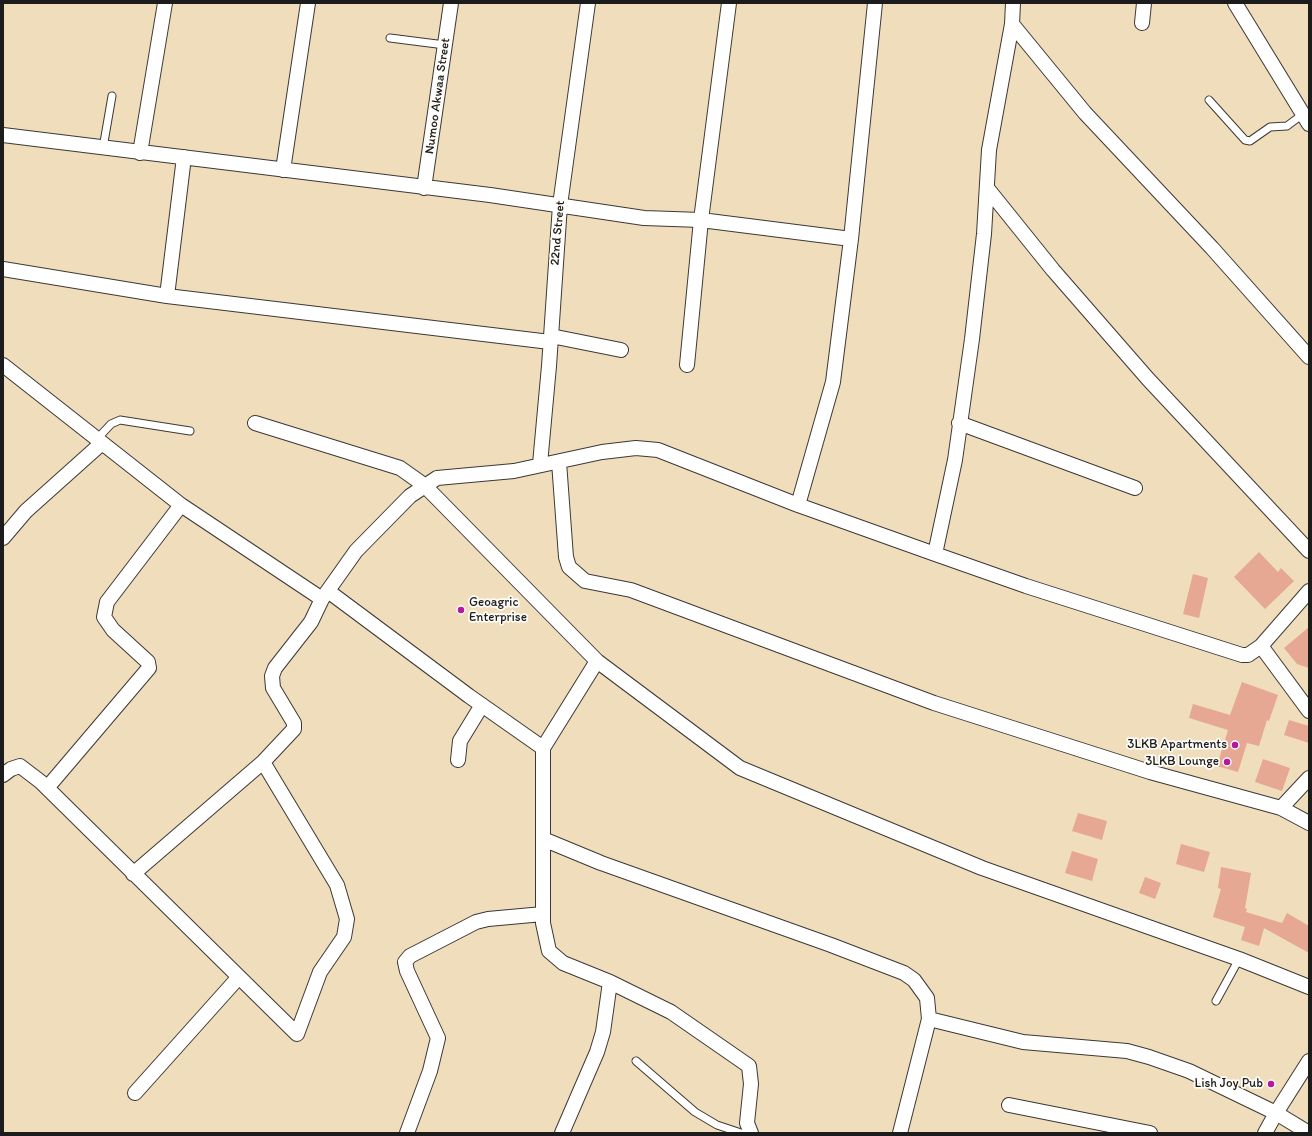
<!DOCTYPE html>
<style>
body{margin:0}
#map{position:relative;width:1312px;height:1136px;overflow:hidden;background:#f0ddbc;font-family:Itim,sans-serif}
canvas{display:block}
.frame{position:absolute;inset:0;border:4px solid #1c1c1c;pointer-events:none}
</style>
<div id="map">
<canvas width="1312" height="1136"></canvas>
<div class="frame"></div>
</div>
<script>
const context = document.querySelector('canvas').getContext('2d');
context.lineJoin = 'round';
function fillPath(path, color) {
  context.fillStyle = color;
  context.fill(path, 'evenodd');
}
function toPath(rows) {
  const path = new Path2D();
  for (const r of rows) {
    path.moveTo(r[0], r[1]);
    for (let i = 2; i < r.length; i += 2) path.lineTo(r[i], r[i + 1]);
  }
  return path;
}
function stroke(path, color, width, dash) {
  context.strokeStyle = color;
  context.lineWidth = width;
  context.lineCap = dash ? 'butt' : 'round';
  context.setLineDash(dash || []);
  context.stroke(path);
}
function drawText(font, color, halo, rows, align = 'center') {
  context.font = font + ' Itim,sans-serif';
  context.lineWidth = 3.5;
  context.setLineDash([]);
  context.textBaseline = 'middle';
  context.strokeStyle = halo;
  context.fillStyle = color;
  for (const [text, x, y, turn = 0] of rows) {
    context.save();
    context.translate(x, y);
    context.rotate((+turn || 0) * Math.PI / 180);
    context.textAlign = isNaN(turn) ? turn : align;
    if (halo) context.strokeText(text, 0, 0);
    context.fillText(text, 0, 0);
    context.restore();
  }
}
fillPath(toPath([
 [1259,552,1278,572,1281,568,1294,581,1265,609,1234,577],
 [1193,574,1208,578,1199,618,1183,614],
 [1309,627,1309,668,1297,664,1284,648],
 [1242,682,1278,695,1269,721,1267,720,1259,746,1247,743,1238,772,1217,766,1228,730,1189,718,1193,704,1230,715],
 [1289,720,1309,726,1309,743,1284,735],
 [1263,759,1290,768,1282,791,1255,782],
 [1078,813,1107,821,1102,840,1072,831],
 [1181,844,1210,852,1204,872,1176,864],
 [1072,851,1098,859,1092,881,1065,873],
 [1221,867,1251,873,1245,908,1247,909,1246,912,1282,923,1287,913,1309,926,1309,953,1264,928,1259,946,1241,940,1245,927,1213,917,1221,889,1218,888],
 [1145,877,1161,883,1155,899,1139,893]
]), '#e6a793');
const service = toPath([
 [390,38,445,45],
 [1209,100,1245,140,1250,141,1270,127,1287,126,1303,114],
 [103,148,112,96],
 [97,439,111,424,120,420,190,431],
 [1216,1001,1239,959],
 [636,1061,695,1112,717,1125,741,1133]
]);
const minor = toPath([
 [1235,3,1309,124],
 [1142,23,1144,3],
 [1012,24,1085,113,1212,248,1309,357],
 [3,135,490,195,644,218,701,220,851,239],
 [140,153,165,3],
 [283,170,308,3],
 [424,188,451,3],
 [987,188,1053,270,1148,379,1309,551],
 [3,269,167,296,550,342],
 [167,296,184,157],
 [551,336,621,350],
 [3,365,181,505,322,599],
 [687,365,701,220,729,3],
 [255,423,400,468,424,485,597,661,740,768,982,868,1239,959,1309,987],
 [959,423,1135,488],
 [559,462,566,557,569,567,585,581,631,590,934,703,1150,772,1281,808,1309,823],
 [540,464,549,366,560,205,588,3],
 [798,505,833,382,851,239,875,3],
 [3,538,26,511,102,443],
 [935,554,955,460,972,339,984,234,989,150,1012,24,1013,3],
 [328,591,469,696,543,748],
 [1261,646,1309,711],
 [597,661,543,748,543,923,549,951,563,963,610,982,671,1012,749,1066,751,1084,747,1123,751,1133],
 [458,760,460,741,482,705],
 [3,775,11,769,20,766,41,782,297,1034,320,972,344,937,347,919,337,885,263,762],
 [47,788,149,668,148,662,113,630,104,617,107,602,181,505],
 [1281,808,1309,778],
 [543,839,601,863,831,945,904,973,914,980,927,998,929,1019,900,1133],
 [133,874,263,762,294,729,294,723,273,688,272,676,275,668,311,622,322,599,356,551,410,496,437,478,514,471,602,452,636,448,658,450,798,505,935,554,1026,586,1242,655,1248,655,1261,646,1309,591],
 [929,1019,1023,1042,1127,1051,1149,1057,1189,1071,1276,1113,1265,1133],
 [135,1093,238,978],
 [1009,1105,1150,1133],
 [407,1133,430,1071,438,1038,407,971,405,962,410,956,476,922,488,919,543,914],
 [562,1133,597,1052,603,1032,610,982],
 [1309,1133,1276,1113,1309,1061]
]);
stroke(service, '#3c3934', 9);
stroke(minor, '#3c3934', 16);
stroke(service, '#fff', 7);
stroke(minor, '#fff', 14);
for (const [x, y, r, color] of [
 [461,610,4,"#b5179e"],
 [1235,745,4,"#b5179e"],
 [1227,762,4,"#b5179e"],
 [1271,1084,4,"#b5179e"]
]) {
  const dot = new Path2D();
  dot.arc(x, y, r, 0, 2 * Math.PI);
  context.fillStyle = color;
  context.fill(dot);
  stroke(dot, '#fdfcf7', 1.5);
}
drawText('13px', '#1c1c1c', '#fdfcf7', [
 ["Numoo Akwaa Street",438,96,-82],
 ["22nd Street",558,233,-85]
]);
drawText('13px', '#1c1c1c', '#fdfcf7', [
 ["Geoagric",469,603,"left"],
 ["Enterprise",469,618,"left"],
 ["3LKB Apartments",1227,745],
 ["3LKB Lounge",1219,762],
 ["Lish Joy Pub",1263,1084]
], 'right');
</script>
